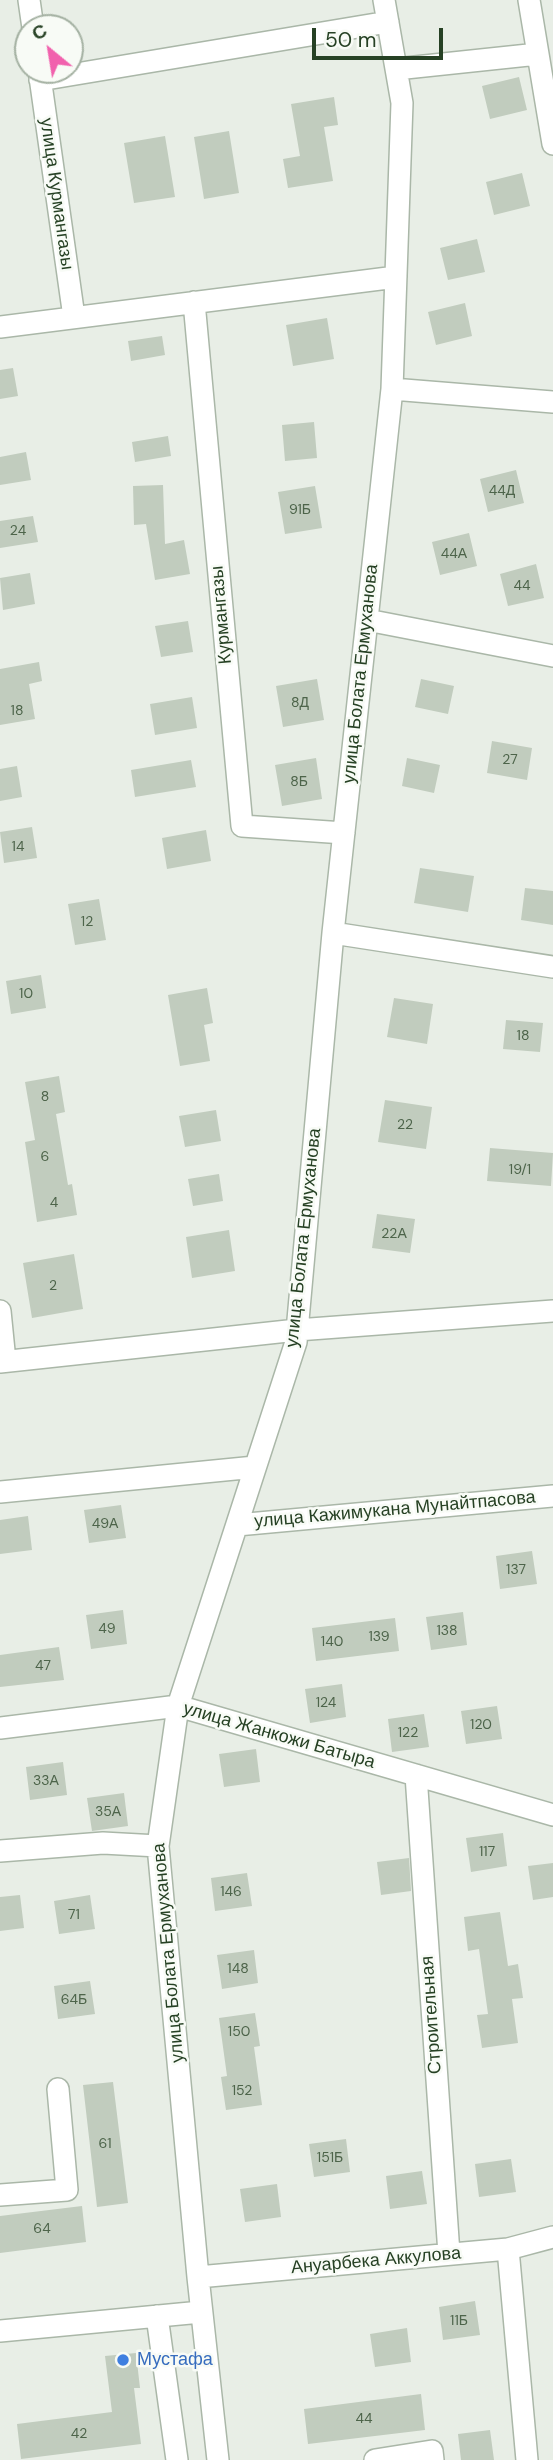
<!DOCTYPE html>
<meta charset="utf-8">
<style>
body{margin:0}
#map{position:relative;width:553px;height:2460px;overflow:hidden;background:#e8eee6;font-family:"DM Sans",sans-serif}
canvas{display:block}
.north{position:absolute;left:14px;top:14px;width:70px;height:70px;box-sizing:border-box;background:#f8fbf6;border:2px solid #a4b1a2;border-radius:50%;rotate:330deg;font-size:19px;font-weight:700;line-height:28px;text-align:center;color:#264124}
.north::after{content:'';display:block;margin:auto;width:24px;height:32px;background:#f161ad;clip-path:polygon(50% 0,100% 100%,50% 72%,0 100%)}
.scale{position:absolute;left:312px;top:28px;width:131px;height:32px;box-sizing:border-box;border:4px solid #264124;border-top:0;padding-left:9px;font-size:21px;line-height:24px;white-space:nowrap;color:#264124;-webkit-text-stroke:5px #f8fbf6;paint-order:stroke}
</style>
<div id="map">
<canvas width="553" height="2460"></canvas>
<div class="north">С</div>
<div class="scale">50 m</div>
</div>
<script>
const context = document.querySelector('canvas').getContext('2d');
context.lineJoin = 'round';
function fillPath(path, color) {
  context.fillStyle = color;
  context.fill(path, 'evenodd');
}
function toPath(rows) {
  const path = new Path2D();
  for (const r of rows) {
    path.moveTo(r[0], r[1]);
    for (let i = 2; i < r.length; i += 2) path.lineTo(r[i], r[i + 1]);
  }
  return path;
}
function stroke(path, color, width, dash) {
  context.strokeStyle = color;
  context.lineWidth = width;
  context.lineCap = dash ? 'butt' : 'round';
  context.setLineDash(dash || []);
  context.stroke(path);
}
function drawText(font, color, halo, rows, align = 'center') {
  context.font = font + ' "DM Sans",sans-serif';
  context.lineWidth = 5;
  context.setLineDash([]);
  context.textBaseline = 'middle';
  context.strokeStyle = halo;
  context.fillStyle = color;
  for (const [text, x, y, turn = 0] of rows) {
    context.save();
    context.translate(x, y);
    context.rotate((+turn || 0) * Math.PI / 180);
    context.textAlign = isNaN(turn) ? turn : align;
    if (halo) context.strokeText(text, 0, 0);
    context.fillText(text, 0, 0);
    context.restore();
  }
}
fillPath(toPath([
 [519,77,527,110,490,119,482,86],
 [334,97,338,125,324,127,333,181,288,188,283,159,300,156,291,104],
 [229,131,239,193,204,199,194,137],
 [165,136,175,197,134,203,124,143],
 [522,173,530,206,494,215,486,182],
 [477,239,485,272,448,280,440,248],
 [465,303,472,336,436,345,428,312],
 [327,318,334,359,293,366,286,325],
 [162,336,165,355,131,361,128,341],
 [13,368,18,396,0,399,0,370],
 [314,422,317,458,285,461,282,425],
 [168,436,171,456,135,462,132,442],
 [26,452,31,480,0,485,0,457],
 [516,470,524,503,488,512,480,479],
 [163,485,165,544,184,540,190,574,155,580,146,524,134,525,133,486],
 [315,486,322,528,285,534,278,492],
 [33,516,38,542,0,548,0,521],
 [469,533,477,566,440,575,432,542],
 [536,564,544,598,508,606,500,574],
 [30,573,35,604,3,610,0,578],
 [188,621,193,652,161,657,155,626],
 [39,662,42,681,29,684,35,719,0,725,0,669],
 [317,679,324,720,283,727,276,686],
 [421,679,454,686,448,714,415,707],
 [192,697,197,728,155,735,150,704],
 [492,741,532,748,527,780,487,773],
 [316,758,322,799,282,806,275,765],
 [407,758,440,765,434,793,402,786],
 [191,760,196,787,135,797,131,770],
 [17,766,22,797,0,801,0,769],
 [32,827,37,858,4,863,0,832],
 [206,830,211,861,167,869,162,838],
 [420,868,474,876,468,912,414,903],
 [525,888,553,891,553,925,521,920],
 [99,899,106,940,75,945,68,904],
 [41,975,46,1008,11,1014,6,981],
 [207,988,213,1023,204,1025,210,1061,180,1066,168,995],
 [394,998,433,1004,427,1044,387,1037],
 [506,1020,543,1023,540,1052,503,1049],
 [59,1076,65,1112,56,1114,68,1185,72,1184,77,1215,37,1222,25,1142,35,1140,25,1082],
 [385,1100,432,1107,426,1149,378,1142],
 [216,1110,221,1141,185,1147,179,1116],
 [490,1148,553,1153,551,1186,487,1181],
 [219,1174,223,1201,193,1206,188,1179],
 [377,1214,415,1219,410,1253,372,1248],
 [229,1230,235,1271,192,1278,186,1237],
 [74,1254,83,1309,32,1318,23,1263],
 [121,1505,126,1538,89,1543,84,1510],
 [28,1516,32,1550,0,1554,0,1520],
 [532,1551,537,1584,500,1589,496,1556],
 [123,1610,127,1644,91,1649,86,1615],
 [463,1612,467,1645,431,1650,426,1617],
 [395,1618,399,1651,316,1661,312,1628],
 [59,1647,64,1680,0,1687,0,1655],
 [342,1684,346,1717,310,1723,305,1689],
 [497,1706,502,1739,466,1744,461,1711],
 [424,1714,429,1747,392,1752,388,1719],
 [256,1749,260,1782,224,1787,219,1754],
 [63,1762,67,1795,30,1800,26,1767],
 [124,1793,128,1826,92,1831,87,1798],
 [503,1833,507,1866,471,1872,466,1838],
 [409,1858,411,1891,381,1895,377,1862],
 [553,1863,553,1897,533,1900,528,1866],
 [247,1873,252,1906,215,1911,211,1878],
 [20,1895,24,1928,0,1931,0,1897],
 [90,1895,95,1929,59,1934,54,1901],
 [500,1912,508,1966,518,1964,523,1998,512,1999,518,2043,482,2048,477,2015,488,2014,479,1949,468,1951,464,1917],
 [254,1950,258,1983,222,1989,217,1955],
 [90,1981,95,2014,58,2019,54,1986],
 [255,2013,260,2046,254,2047,262,2105,226,2110,221,2077,227,2076,219,2018],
 [113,2082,128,2203,97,2207,83,2085],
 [346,2139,350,2172,314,2177,309,2144],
 [511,2159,516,2192,479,2197,475,2164],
 [422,2171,427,2204,390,2209,386,2176],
 [277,2184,281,2217,245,2222,240,2189],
 [82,2206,86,2242,0,2253,0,2216],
 [475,2301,480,2335,443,2340,439,2307],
 [407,2328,411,2362,375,2367,370,2334],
 [136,2353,140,2388,134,2388,141,2444,21,2459,17,2424,112,2412,105,2356],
 [421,2394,425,2430,308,2444,304,2409],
 [490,2430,494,2460,461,2460,458,2434]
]), '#c1ccbe');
const minor = toPath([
 [29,0,33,28],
 [529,0,553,144],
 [396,69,538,54],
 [39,70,74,317],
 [40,80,388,22],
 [194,302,242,826,344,833],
 [0,327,396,277],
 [392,389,553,402],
 [367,620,553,656],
 [333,933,553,967],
 [0,1311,5,1361],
 [0,1362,297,1330,553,1311],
 [0,1492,255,1467],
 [237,1525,553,1496],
 [0,1728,178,1706,553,1815],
 [416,1775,449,2254],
 [0,1851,103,1843,158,1846],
 [0,2195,67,2190,58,2089],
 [508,2249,527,2460],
 [198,2277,508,2249,553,2237],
 [157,2316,177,2460],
 [0,2331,201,2312],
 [218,2460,198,2277,158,1846,178,1706,296,1342,333,933,392,389,402,103,384,0],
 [375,2460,432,2451,433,2460]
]);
stroke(minor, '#aab7a8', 24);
stroke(minor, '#fff', 21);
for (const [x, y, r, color] of [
 [123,2360,7,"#3f7fe0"]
]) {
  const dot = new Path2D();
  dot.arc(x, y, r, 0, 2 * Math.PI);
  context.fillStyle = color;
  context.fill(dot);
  stroke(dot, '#f8fbf6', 2.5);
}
drawText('14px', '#4d644a', null, [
 ["44Д",502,491],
 ["91Б",300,510],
 ["24",18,531],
 ["44А",454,554],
 ["44",522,586],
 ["8Д",300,703],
 ["18",17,711],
 ["27",510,760],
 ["8Б",299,782],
 ["14",18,847],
 ["12",87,922],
 ["10",26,994],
 ["18",523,1036],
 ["8",45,1097],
 ["22",405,1125],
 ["6",45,1157],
 ["19/1",520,1170],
 ["4",54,1203],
 ["22А",394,1234],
 ["2",53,1286],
 ["49А",105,1524],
 ["137",516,1570],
 ["49",107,1629],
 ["138",447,1631],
 ["139",379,1637],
 ["140",332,1642],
 ["47",43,1666],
 ["124",326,1703],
 ["120",481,1725],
 ["122",408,1733],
 ["33А",46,1781],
 ["35А",108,1812],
 ["117",487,1852],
 ["146",231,1892],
 ["71",74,1915],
 ["148",238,1969],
 ["64Б",74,2000],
 ["150",239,2032],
 ["152",242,2091],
 ["61",105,2144],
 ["151Б",330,2158],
 ["64",42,2229],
 ["11Б",459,2321],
 ["44",364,2419],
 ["42",79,2434]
]);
drawText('18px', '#264124', '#f8fbf6', [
 ["улица Курмангазы",56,194,82],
 ["Курмангазы",222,615,-95],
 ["улица Болата Ермуханова",361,674,-84],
 ["улица Болата Ермуханова",304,1238,-84],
 ["улица Кажимукана Мунайтпасова",395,1510,-5],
 ["улица Жанкожи Батыра",279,1736,16],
 ["улица Болата Ермуханова",169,1953,-95],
 ["Строительная",432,2015,-94],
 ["Ануарбека Аккулова",376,2261,-5]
]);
drawText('18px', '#366cbe', '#f8fbf6', [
 ["Мустафа",137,2360]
], 'left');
</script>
